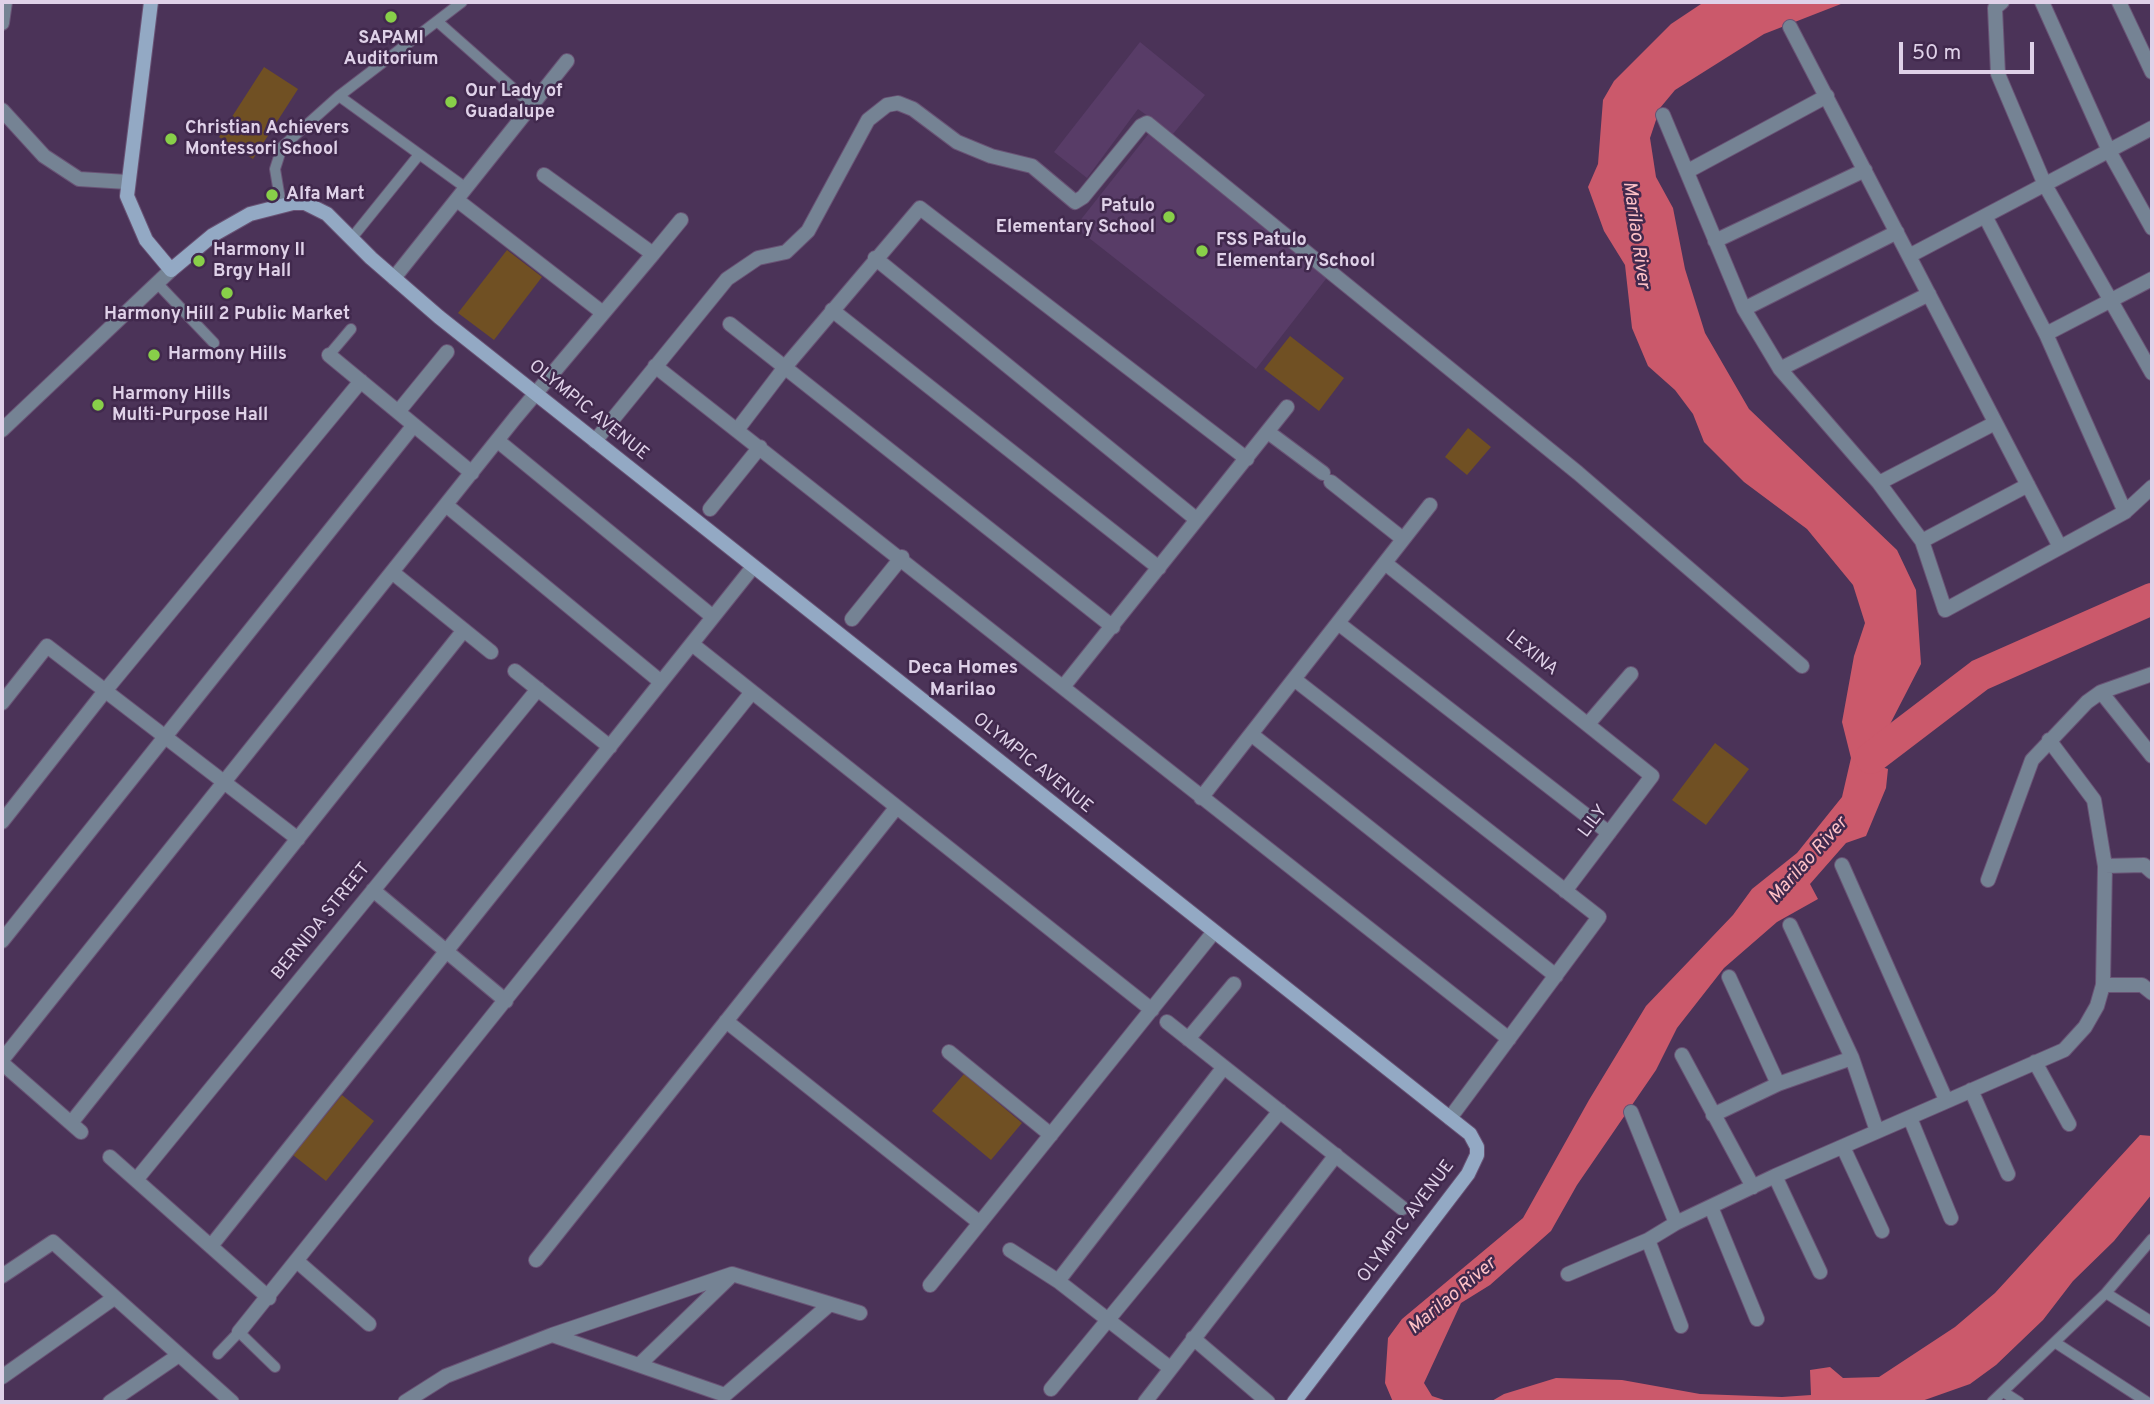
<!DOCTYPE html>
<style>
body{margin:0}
#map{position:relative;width:2154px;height:1404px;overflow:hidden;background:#4b3358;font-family:Overpass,sans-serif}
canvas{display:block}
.frame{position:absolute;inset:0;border:4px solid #dfd1e8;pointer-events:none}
.scale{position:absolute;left:1899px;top:42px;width:135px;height:32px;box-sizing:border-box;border:4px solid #dfd1e8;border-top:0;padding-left:9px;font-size:21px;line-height:24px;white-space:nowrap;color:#dfd1e8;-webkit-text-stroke:5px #41294d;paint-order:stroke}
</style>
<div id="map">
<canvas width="2154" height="1404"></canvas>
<div class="frame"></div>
<div class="scale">50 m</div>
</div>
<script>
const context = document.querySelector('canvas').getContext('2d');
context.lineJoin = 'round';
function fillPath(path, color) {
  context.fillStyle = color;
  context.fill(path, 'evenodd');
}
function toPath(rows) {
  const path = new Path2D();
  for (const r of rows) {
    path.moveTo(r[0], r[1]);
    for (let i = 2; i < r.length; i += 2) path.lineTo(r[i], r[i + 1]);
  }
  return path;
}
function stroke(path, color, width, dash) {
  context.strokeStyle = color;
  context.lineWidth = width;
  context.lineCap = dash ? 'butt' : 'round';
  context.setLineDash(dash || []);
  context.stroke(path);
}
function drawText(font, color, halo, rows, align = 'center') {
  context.font = font + ' Overpass,sans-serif';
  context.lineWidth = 5;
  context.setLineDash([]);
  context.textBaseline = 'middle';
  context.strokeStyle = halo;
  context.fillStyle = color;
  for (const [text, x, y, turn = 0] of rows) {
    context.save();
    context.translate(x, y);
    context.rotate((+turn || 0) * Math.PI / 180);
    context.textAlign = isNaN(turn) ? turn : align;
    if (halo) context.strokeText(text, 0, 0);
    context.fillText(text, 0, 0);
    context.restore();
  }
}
fillPath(toPath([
 [1140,42,1205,95,1173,134,1138,109,1087,178,1054,152],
 [1150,132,1329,275,1256,369,1075,227]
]), '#583c67');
fillPath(toPath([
 [264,67,298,89,253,159,219,137],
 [507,250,542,277,494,340,458,313],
 [1290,336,1344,378,1319,411,1264,369],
 [1468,428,1491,447,1467,475,1445,457],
 [1715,743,1749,769,1706,825,1672,800],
 [964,1074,1022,1123,991,1160,932,1111],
 [342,1095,374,1121,326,1181,293,1155]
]), '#705023');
fillPath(toPath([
 [1704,2,1846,2,1764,34,1675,90,1660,108,1650,138,1656,177,1673,208,1685,269,1705,333,1749,409,1897,550,1916,590,1921,664,1870,763,1888,769,1886,788,1866,836,1846,843,1810,884,1818,899,1777,922,1724,968,1677,1028,1656,1070,1577,1185,1551,1231,1490,1285,1461,1303,1424,1383,1432,1396,1450,1402,1393,1402,1385,1383,1388,1338,1402,1319,1523,1218,1589,1100,1646,1006,1733,915,1752,889,1797,853,1842,797,1851,758,1842,722,1854,656,1865,623,1853,585,1807,529,1744,482,1704,442,1693,414,1675,390,1648,366,1632,328,1625,265,1604,231,1588,187,1598,164,1603,100,1614,81,1671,24],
 [2140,1135,2152,1136,2152,1194,2114,1241,2073,1281,2043,1320,1996,1365,1970,1384,1919,1402,1490,1402,1504,1394,1556,1378,1622,1380,1700,1394,1782,1397,1811,1395,1810,1370,1830,1367,1843,1378,1879,1377,1955,1327,1995,1293]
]), '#cb596b');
stroke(toPath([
 [1871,758,1980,675,2152,599]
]), '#cb596b', 32);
const lane = toPath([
 [438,22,532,105],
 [339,96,466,188],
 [281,205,275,169,282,147,339,96,462,2],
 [351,239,418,156],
 [157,283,214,343],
 [329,355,351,329],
 [2106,1293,2152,1322],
 [2056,1343,2147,1402],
 [218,1354,239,1332,275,1367],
 [2005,1393,2019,1402],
 [1992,1402,2106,1293,2152,1239]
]);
const street = toPath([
 [2002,2,1995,8,1998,74,2045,185,2152,373],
 [2042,2,2109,151,2152,228],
 [2119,2,2152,72],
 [2,23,5,2],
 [1790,27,2060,547],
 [2,110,44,156,79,179,127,182],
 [1663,115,1744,309,1780,369,1879,483,1922,541,1945,610,2125,512,2152,487],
 [1688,171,1827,96],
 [457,200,603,313],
 [1985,216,2046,334,2125,512],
 [1715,241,1865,170],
 [653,254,681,220],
 [1909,256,2152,128],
 [875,258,1196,519],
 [394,278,567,61],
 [1744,309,1897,232],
 [832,310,1159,568],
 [730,324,1113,627],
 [2046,334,2152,279],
 [329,355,472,473],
 [655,366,1509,1039],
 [1780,369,1929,294],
 [398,412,447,352],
 [2,430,171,270],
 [737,430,785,367,920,208,1247,459],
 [1268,432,1323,473],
 [498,441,713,617],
 [595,441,727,279,758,258,786,252,808,231,868,120,887,105,898,103,913,109,957,142,991,156,1032,166,1075,202,1083,197,1141,126,1147,123,1578,473,1802,666],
 [1331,482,1403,539],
 [1879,483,1995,423],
 [446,505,661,682],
 [710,509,760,447],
 [1922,541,2028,485],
 [1385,563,1652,776,1565,891],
 [392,572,491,652],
 [852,619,902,557],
 [1338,623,1609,833],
 [692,644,1152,1010],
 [515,671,610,747],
 [1294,679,1599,917,1450,1118],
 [1063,687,1287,407],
 [2101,692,2152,756],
 [2,703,47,646,298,839],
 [1588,724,1631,674],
 [1251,734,1556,976],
 [1201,798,1430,505],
 [2,822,105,691,361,381],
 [1842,865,1946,1100],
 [2105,866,2144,865,2152,872],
 [1988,880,2032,760,2087,702,2101,692,2152,674],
 [373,890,506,1001],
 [1790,925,1852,1058,1877,1131],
 [2,941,414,425],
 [1729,977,1778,1084],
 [2103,985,2142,985,2152,993],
 [726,1021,980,1223],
 [1167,1022,1402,1208],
 [1188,1039,1234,984],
 [949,1052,1051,1135],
 [1682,1055,1753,1187],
 [2,1060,515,418,653,254,544,175],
 [2035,1062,2069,1124],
 [2,1063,81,1132],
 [1971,1090,2008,1174],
 [1631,1112,1676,1223],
 [1713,1115,1778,1084,1852,1058],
 [1910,1118,1951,1218],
 [71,1123,464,630],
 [1843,1147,1882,1231],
 [110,1157,269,1298],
 [1775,1176,1820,1272],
 [136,1180,538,689],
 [1711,1207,1757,1319],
 [1648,1240,1681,1326],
 [211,1246,753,567],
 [1010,1250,1058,1281,1170,1368],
 [536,1260,896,808],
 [298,1262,369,1324],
 [1568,1274,1648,1240,1676,1223,1775,1176,2064,1050,2085,1027,2097,1006,2103,985,2105,866,2094,800,2049,740],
 [2,1276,53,1242,232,1402],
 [1058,1281,1224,1067],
 [930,1285,1213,933],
 [239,1332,752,692],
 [552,1335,725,1395,829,1305],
 [1193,1338,1268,1402],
 [640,1364,729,1278],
 [2,1377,114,1298],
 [1051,1389,1280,1111],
 [110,1402,179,1355],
 [405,1402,446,1376,552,1335,732,1274,860,1313],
 [1145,1402,1336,1155]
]);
const secondary = toPath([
 [151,2,127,196,146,240,171,270,213,235,250,214,293,203,305,203,327,214,371,258,439,317,1470,1134,1477,1147,1477,1155,1468,1174,1294,1402]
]);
stroke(lane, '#695375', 12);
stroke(street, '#695375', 16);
stroke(secondary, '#695375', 16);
stroke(lane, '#758394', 10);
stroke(street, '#758394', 14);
stroke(secondary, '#93a9c4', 14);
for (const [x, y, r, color] of [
 [391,17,7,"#88cf49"],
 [451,102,7,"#88cf49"],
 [171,139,7,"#88cf49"],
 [272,195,7,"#88cf49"],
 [1169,217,7,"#88cf49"],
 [1202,251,7,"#88cf49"],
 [199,261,7,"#88cf49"],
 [227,293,7,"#88cf49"],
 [154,355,7,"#88cf49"],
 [98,405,7,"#88cf49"]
]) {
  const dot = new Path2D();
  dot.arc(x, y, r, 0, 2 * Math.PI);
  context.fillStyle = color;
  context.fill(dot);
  stroke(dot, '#41294d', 2.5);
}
drawText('bold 18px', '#dfd1e8', '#41294d', [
 ["SAPAMI",391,39,"center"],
 ["Auditorium",391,60,"center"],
 ["Our Lady of",465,92],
 ["Guadalupe",465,113],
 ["Christian Achievers",185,129],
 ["Montessori School",185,150],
 ["Alfa Mart",286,195],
 ["Patulo",1155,207,"right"],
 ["Elementary School",1155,228,"right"],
 ["FSS Patulo",1216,241],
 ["Elementary School",1216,262],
 ["Harmony II",213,251],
 ["Brgy Hall",213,272],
 ["Harmony Hill 2 Public Market",227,315,"center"],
 ["Harmony Hills",168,355],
 ["Harmony Hills",112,395],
 ["Multi-Purpose Hall",112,416]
], 'left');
drawText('18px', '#dfd1e8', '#41294d', [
 ["OLYMPIC AVENUE",588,411,39],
 ["LEXINA",1531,654,38],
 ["OLYMPIC AVENUE",1032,764,39],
 ["LILY",1594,822,-53],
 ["BERNIDA STREET",322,922,-51],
 ["OLYMPIC AVENUE",1407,1222,-53]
]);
drawText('italic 19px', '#ffc2c7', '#41294d', [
 ["Marilao River",1635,235,82],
 ["Marilao River",1809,861,-48],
 ["Marilao River",1453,1297,-40]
]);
drawText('bold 19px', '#dfd1e8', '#41294d', [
 ["Deca Homes",963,669],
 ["Marilao",963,691]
]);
</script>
